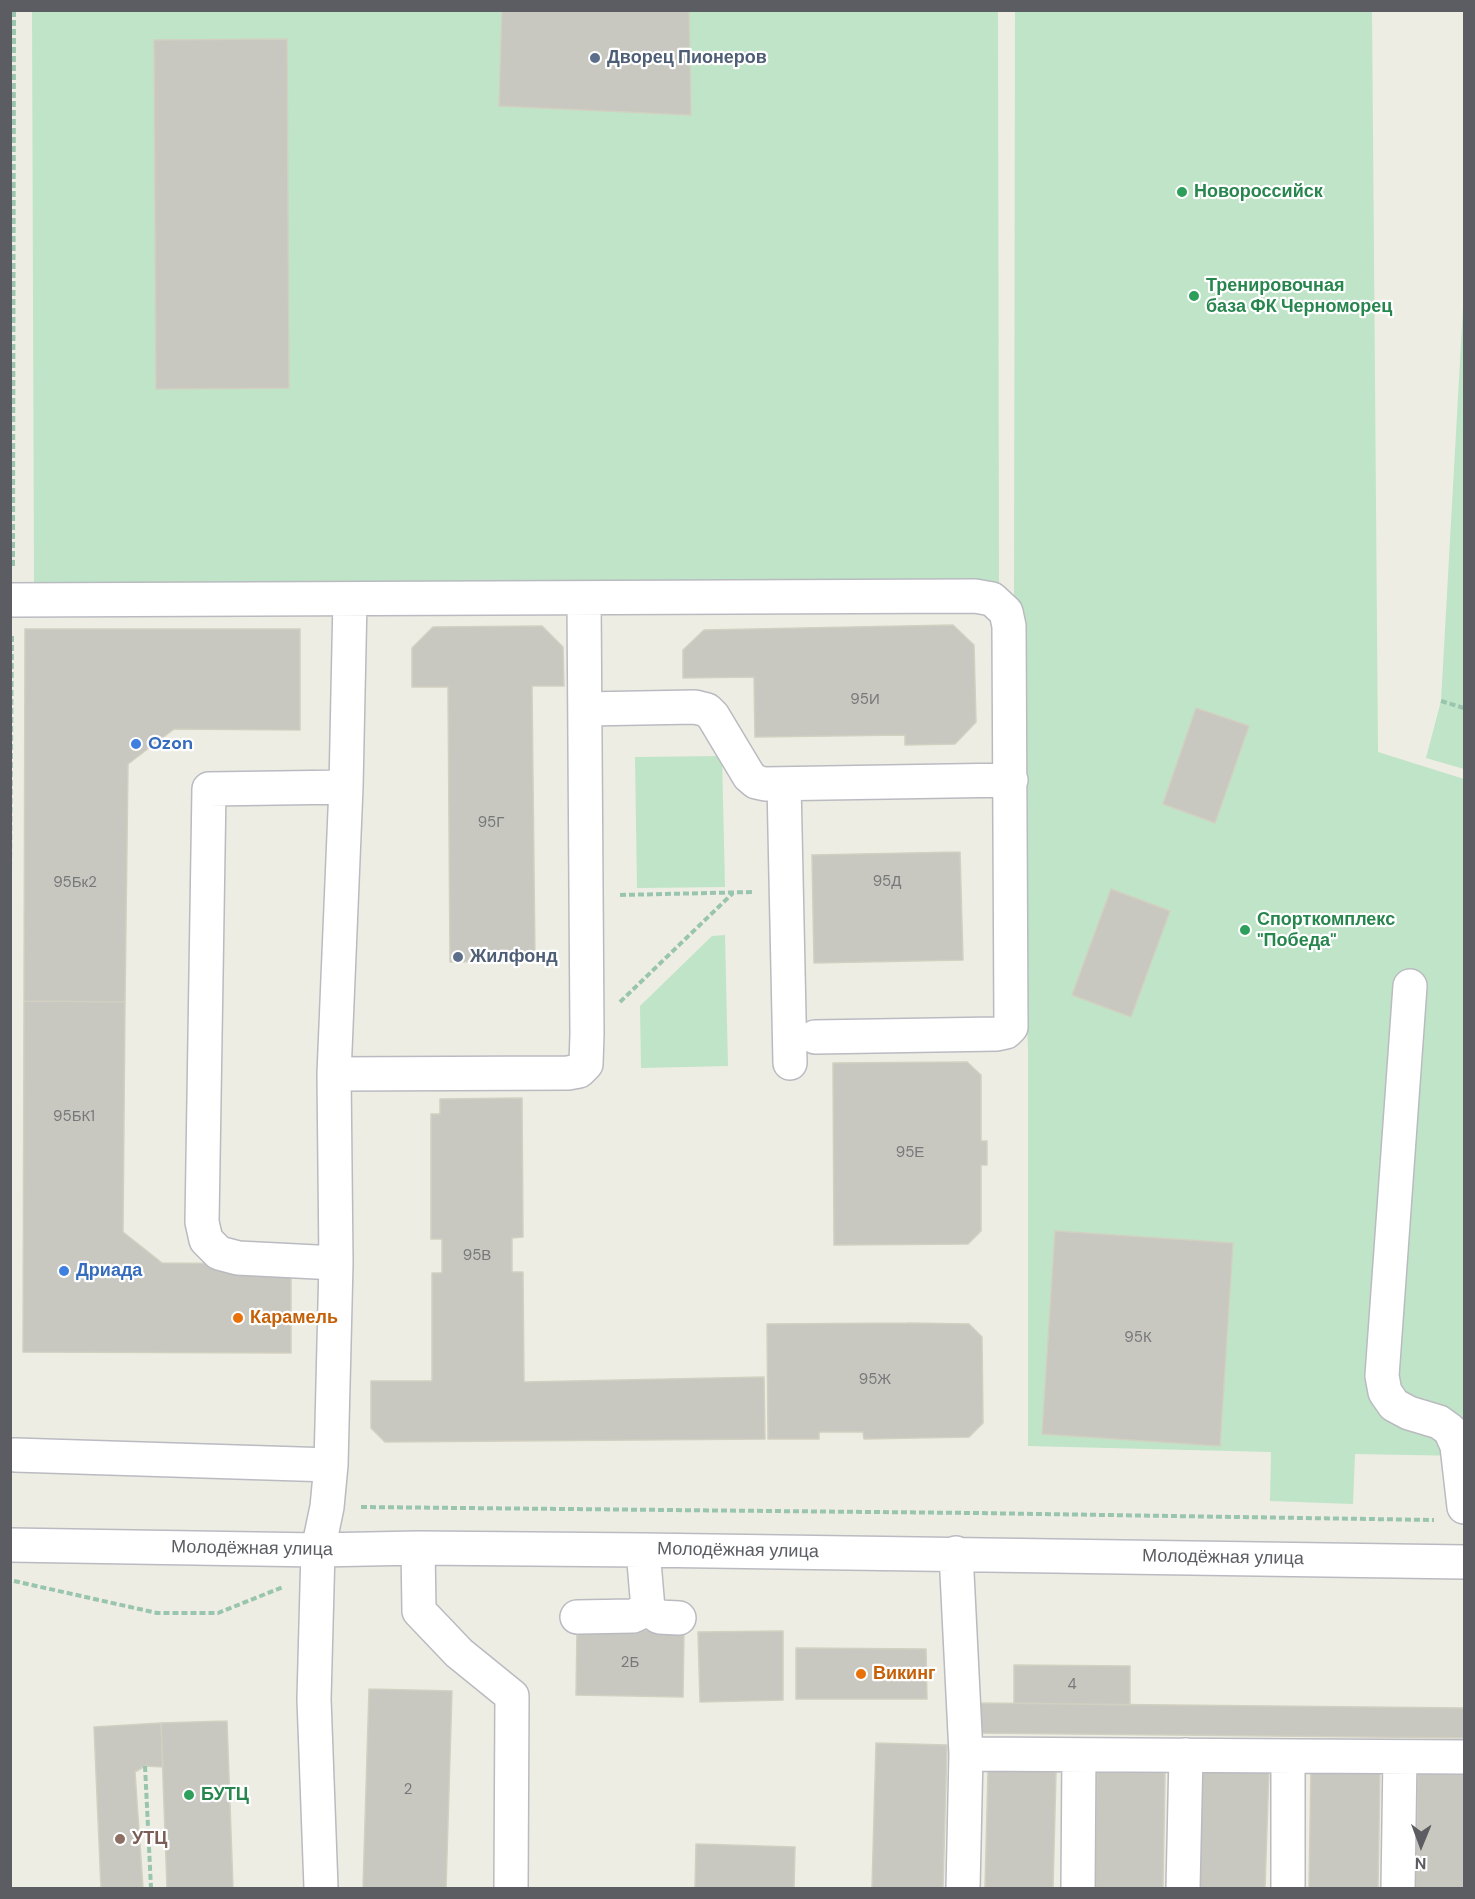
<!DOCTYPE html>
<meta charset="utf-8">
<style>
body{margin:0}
#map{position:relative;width:1475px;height:1899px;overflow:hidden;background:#edede3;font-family:"DM Sans",sans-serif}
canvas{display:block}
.frame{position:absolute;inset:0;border:12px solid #5b5d63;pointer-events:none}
.north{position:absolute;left:1391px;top:1815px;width:60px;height:60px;-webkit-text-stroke:4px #fff;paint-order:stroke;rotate:181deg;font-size:16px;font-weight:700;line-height:24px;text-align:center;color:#5b5d63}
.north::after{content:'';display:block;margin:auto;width:21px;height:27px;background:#5b5d63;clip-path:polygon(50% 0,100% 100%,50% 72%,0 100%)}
</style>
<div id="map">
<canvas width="1475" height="1899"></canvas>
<div class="frame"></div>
<div class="north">N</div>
</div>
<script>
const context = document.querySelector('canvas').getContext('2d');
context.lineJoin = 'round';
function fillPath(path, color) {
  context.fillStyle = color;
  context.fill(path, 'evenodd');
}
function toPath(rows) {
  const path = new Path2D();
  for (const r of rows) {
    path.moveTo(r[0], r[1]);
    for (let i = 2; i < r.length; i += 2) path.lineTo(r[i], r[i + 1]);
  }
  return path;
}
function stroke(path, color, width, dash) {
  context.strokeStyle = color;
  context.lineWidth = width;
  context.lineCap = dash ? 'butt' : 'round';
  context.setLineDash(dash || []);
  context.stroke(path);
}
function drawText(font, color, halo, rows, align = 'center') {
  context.font = font + ' "DM Sans",sans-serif';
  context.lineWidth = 4.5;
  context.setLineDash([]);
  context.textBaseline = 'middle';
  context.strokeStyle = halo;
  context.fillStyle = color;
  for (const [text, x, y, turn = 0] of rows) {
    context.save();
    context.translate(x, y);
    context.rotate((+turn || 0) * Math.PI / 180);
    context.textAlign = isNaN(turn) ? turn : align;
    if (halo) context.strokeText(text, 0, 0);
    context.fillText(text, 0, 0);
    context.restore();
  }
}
fillPath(toPath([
 [32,11,998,11,999,582,34,583],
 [1015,11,1372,11,1378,752,1464,779,1464,1456,1355,1454,1353,1504,1270,1501,1271,1452,1028,1446,1028,1050,1014,607],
 [1464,290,1464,769,1426,758,1441,701],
 [722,756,725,887,637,888,635,757],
 [725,935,728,1066,641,1068,640,1006,712,936]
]), '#bfe4c7');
const building = toPath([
 [502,10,689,10,691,115,499,106,502,10],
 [287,39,289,388,156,389,154,40,287,39],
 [953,625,974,645,976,722,955,744,905,745,905,735,755,737,754,677,683,678,683,650,704,630,953,625],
 [542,626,563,647,564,686,532,686,535,961,450,962,448,687,412,687,412,648,433,627,542,626],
 [25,629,300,629,300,730,174,729,128,764,125,1002,24,1001,25,629],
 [1196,708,1249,726,1215,823,1163,804,1196,708],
 [960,852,963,960,814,963,812,855,960,852],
 [1111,889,1170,911,1131,1017,1072,995,1111,889],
 [24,1001,125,1002,123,1232,162,1263,291,1264,291,1353,23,1352,24,1001],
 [967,1062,981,1075,981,1141,987,1141,987,1165,981,1165,981,1231,968,1244,834,1245,833,1063,967,1062],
 [522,1098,523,1237,512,1238,512,1272,523,1272,524,1382,764,1377,765,1439,385,1442,371,1428,371,1381,432,1381,432,1273,442,1273,442,1239,431,1239,431,1114,440,1114,440,1099,522,1098],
 [1055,1231,1233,1243,1220,1446,1042,1434,1055,1231],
 [907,1323,969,1324,982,1337,983,1423,969,1437,864,1439,863,1432,819,1432,819,1439,768,1439,767,1324,907,1323],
 [577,1629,684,1631,683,1697,576,1695,577,1629],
 [783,1631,783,1700,700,1702,698,1632,783,1631],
 [796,1648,926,1649,927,1699,796,1699,796,1648],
 [1014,1665,1130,1666,1130,1705,1014,1703,1014,1665],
 [369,1689,452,1691,446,1888,363,1888,369,1689],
 [977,1703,1464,1708,1464,1738,977,1733,977,1703],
 [227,1721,233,1888,167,1888,161,1723,227,1721],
 [161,1723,163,1767,145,1766,135,1772,143,1888,101,1888,94,1727,161,1723],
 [876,1743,947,1745,943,1888,872,1888,876,1743],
 [1201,1766,1269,1768,1265,1888,1198,1888,1201,1766],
 [1311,1766,1380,1767,1378,1888,1309,1888,1311,1766],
 [988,1770,1056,1772,1053,1888,985,1888,988,1770],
 [1097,1770,1165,1771,1163,1888,1095,1888,1097,1770],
 [1418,1773,1464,1774,1464,1888,1415,1888,1418,1773],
 [696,1844,795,1847,794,1888,695,1888,696,1844]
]);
fillPath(building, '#c8c7c0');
stroke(building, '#d2d0c1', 1.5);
const minor = toPath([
 [10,600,975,596,992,599,1006,612,1009,626,1011,1027,1006,1032,997,1034,815,1037],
 [585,709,695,707,707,710,713,716,749,776,756,782,765,784,1011,780],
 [784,784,790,1063],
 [1410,986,1382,1376,1385,1392,1394,1405,1409,1413,1439,1422,1450,1430,1457,1446,1464,1507],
 [334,1074,568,1073,579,1071,586,1064,587,1034,584,598],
 [336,1263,334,1074,346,787,350,599],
 [15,1455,331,1465],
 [10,1545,318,1550,418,1548,643,1550,1464,1562],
 [418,1548,419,1611,459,1653,512,1696,511,1888],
 [643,1550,648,1609,659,1617,679,1618],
 [956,1553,966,1754,963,1888],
 [577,1617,633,1616,648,1609],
 [966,1754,1464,1757],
 [321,1888,314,1699,318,1550,327,1507,331,1465,336,1263,238,1258,219,1253,206,1240,202,1222,209,789,346,787],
 [1078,1888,1079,1755],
 [1183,1888,1186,1755],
 [1288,1888,1288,1756],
 [1398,1888,1400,1757]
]);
stroke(minor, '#babbc1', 36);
stroke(toPath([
 [13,566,14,10],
 [1441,701,1464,708],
 [10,876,12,633],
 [620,895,753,892],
 [620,1002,733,893],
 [361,1507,975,1513,1434,1520],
 [14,1581,157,1613,218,1613,283,1587],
 [10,1590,10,1784],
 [145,1766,151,1888]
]), '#99c5af', 4, [6, 3]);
stroke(minor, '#fff', 33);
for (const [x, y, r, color] of [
 [595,58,6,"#5c6f8a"],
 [1182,192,6,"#2e9e5b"],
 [1194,296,6,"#2e9e5b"],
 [136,744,6,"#3f7fe0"],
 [1245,930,6,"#2e9e5b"],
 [458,957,6,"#5c6f8a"],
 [64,1271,6,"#3f7fe0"],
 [238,1318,6,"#e8710a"],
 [861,1674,6,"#e8710a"],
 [189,1795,6,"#2e9e5b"],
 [120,1839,6,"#8d6e63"]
]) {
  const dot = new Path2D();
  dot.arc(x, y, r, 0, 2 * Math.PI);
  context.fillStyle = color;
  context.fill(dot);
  stroke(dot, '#fff', 2);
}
drawText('15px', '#76787a', null, [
 ["95И",865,700],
 ["95Г",491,823],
 ["95Д",887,882],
 ["95Бк2",75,883],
 ["95БК1",74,1117],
 ["95Е",910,1153],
 ["95В",477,1256],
 ["95К",1138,1338],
 ["95Ж",875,1380],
 ["2Б",630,1663],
 ["4",1072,1685],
 ["2",408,1790]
]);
drawText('bold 18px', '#4e5e75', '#fff', [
 ["Дворец Пионеров",607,58],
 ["Жилфонд",470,957]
], 'left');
drawText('bold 18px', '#27864d', '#fff', [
 ["Новороссийск",1194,192],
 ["Тренировочная",1206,286],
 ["база ФК Черноморец",1206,307],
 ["Спорткомплекс",1257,920],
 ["\"Победа\"",1257,941],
 ["БУТЦ",201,1795]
], 'left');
drawText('bold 18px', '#366cbe', '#fff', [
 ["Ozon",148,744],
 ["Дриада",76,1271]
], 'left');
drawText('bold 18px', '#c56008', '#fff', [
 ["Карамель",250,1318],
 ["Викинг",873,1674]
], 'left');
drawText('18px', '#5b5d63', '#fff', [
 ["Молодёжная улица",252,1549,1],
 ["Молодёжная улица",738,1551,1],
 ["Молодёжная улица",1223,1558,1]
]);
drawText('bold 18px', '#785e54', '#fff', [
 ["УТЦ",132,1839]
], 'left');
</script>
